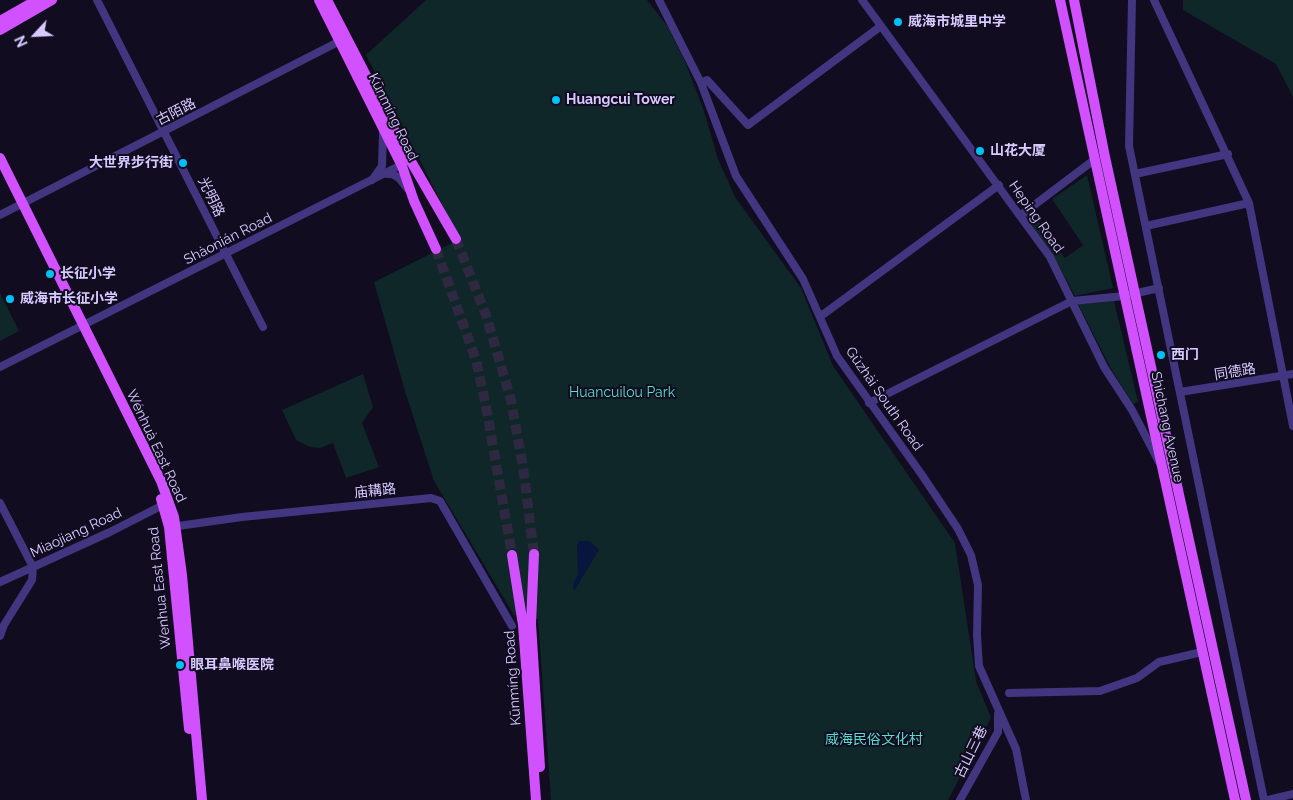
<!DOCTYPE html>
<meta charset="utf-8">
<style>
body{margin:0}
#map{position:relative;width:1293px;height:800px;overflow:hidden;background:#110c1f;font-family:Raleway,sans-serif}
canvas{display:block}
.north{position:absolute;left:10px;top:10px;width:50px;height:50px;-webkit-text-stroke:4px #110c1f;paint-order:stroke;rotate:245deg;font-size:14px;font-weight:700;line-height:20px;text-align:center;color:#d6caff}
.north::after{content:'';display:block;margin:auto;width:18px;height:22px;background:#d6caff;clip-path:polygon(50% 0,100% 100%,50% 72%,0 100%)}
</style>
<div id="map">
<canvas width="1293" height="800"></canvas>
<div class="north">N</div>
</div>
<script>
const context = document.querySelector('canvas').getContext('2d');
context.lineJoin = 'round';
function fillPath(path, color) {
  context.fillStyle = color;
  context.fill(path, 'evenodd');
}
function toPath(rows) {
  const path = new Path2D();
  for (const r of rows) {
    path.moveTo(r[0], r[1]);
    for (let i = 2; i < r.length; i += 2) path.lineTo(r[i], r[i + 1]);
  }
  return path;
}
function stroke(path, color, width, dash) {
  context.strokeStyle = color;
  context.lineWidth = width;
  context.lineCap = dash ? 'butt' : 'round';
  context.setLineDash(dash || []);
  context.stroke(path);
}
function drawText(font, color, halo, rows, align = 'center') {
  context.font = font + ' Raleway,"Noto Sans SC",sans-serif';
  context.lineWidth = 4;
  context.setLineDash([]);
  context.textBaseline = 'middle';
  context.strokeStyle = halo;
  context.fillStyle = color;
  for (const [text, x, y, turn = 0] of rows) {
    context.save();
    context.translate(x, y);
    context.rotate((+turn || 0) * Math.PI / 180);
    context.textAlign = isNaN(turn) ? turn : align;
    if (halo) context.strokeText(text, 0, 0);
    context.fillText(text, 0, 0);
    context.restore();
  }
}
fillPath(toPath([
 [426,0,647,0,668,27,686,64,704,111,718,159,735,197,801,288,833,366,955,543,976,681,991,718,948,800,551,800,538,619,514,615,434,481,405,391,374,282,460,239,366,55],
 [1183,0,1293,0,1293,97,1276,64,1183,10],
 [1087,175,1113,288,1075,296,1058,264,1025,216,1031,211,1065,258,1083,245,1052,199],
 [0,293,19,331,0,341],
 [1114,301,1138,402,1133,404,1109,365,1078,304],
 [363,374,373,407,362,423,379,467,346,478,333,443,320,448,310,447,296,440,282,410]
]), '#0f2729');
fillPath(toPath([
 [579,541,590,541,599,550,574,591,573,584,578,575,577,546]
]), '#08153c');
stroke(toPath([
 [456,239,486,315,511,400,523,467,534,554],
 [436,249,476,360,486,406,512,555]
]), '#2f2841', 10, [10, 5]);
stroke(toPath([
 [97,0,263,327],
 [659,0,701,83,736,176,803,279,837,356,922,475,958,529,971,555,978,585,977,635,979,666,1016,749,1026,800],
 [862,0,1050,257,1104,367,1132,410,1159,462],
 [1132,0,1129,146,1264,800],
 [1154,0,1249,203,1293,426],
 [701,83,707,80,748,125,881,26],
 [387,174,392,174,399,178,407,188],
 [1135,174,1228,154],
 [372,180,382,166,383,132],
 [0,215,340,41],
 [1021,215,1094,160],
 [1146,226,1249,203],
 [821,316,999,185],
 [0,367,405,163],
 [1180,392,1293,374],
 [869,403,1072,301,1124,296,1159,288],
 [0,503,33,567,32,580,4,625,0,636],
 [171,527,242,517,431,498,440,501,512,626],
 [0,582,110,532,163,505],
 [1009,693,1100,691,1137,678,1159,662,1202,652],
 [960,800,998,732,998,714],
 [1268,800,1293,794]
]), '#41367f', 8);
stroke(toPath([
 [319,0,402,166,414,201,436,249],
 [327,0,405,151,456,239],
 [1060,0,1235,800],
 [1074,0,1105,157,1246,800],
 [0,21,37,0],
 [0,30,52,0],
 [0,158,161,481,174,517,182,575,202,800],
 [161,499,169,527,189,729],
 [534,554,531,624,540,767],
 [512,555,523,625,536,800]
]), '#d251ff', 10);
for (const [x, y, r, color] of [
 [898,22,5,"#00c1f5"],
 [556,100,5,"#00c1f5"],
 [980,151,5,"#00c1f5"],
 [183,163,5,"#00c1f5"],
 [50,274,5,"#00c1f5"],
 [10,299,5,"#00c1f5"],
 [1161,355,5,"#00c1f5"],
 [180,665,5,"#00c1f5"]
]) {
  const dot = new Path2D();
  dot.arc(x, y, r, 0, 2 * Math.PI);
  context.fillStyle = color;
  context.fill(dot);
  stroke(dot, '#110c1f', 2);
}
drawText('bold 14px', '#d6caff', '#110c1f', [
 ["威海市城里中学",908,22],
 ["Huangcui Tower",566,100],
 ["山花大厦",990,151],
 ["大世界步行街",173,163,"right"],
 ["长征小学",60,274],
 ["威海市长征小学",20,299],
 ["西门",1171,355],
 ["眼耳鼻喉医院",190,665]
], 'left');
drawText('14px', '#d6caff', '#110c1f', [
 ["古陌路",176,112,-27],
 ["Kūnmíng Road",393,117,64],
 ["光明路",211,197,64],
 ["Heping Road",1036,217,55],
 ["Shàonián Road",228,239,-27],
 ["同德路",1235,372,-9],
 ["Gǔzhài South Road",884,399,55],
 ["Shichang Avenue",1167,427,78],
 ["Wénhuà East Road",156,446,65],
 ["庙耩路",375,491,-6],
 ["Miaojiang Road",76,533,-25],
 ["Wenhua East Road",160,588,-96],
 ["Kūnmíng Road",513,678,-94],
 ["古山三巷",971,752,-64]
]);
drawText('14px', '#56dfcd', '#110c1f', [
 ["Huancuilou Park",622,393],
 ["威海民俗文化村",874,740]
]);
</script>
